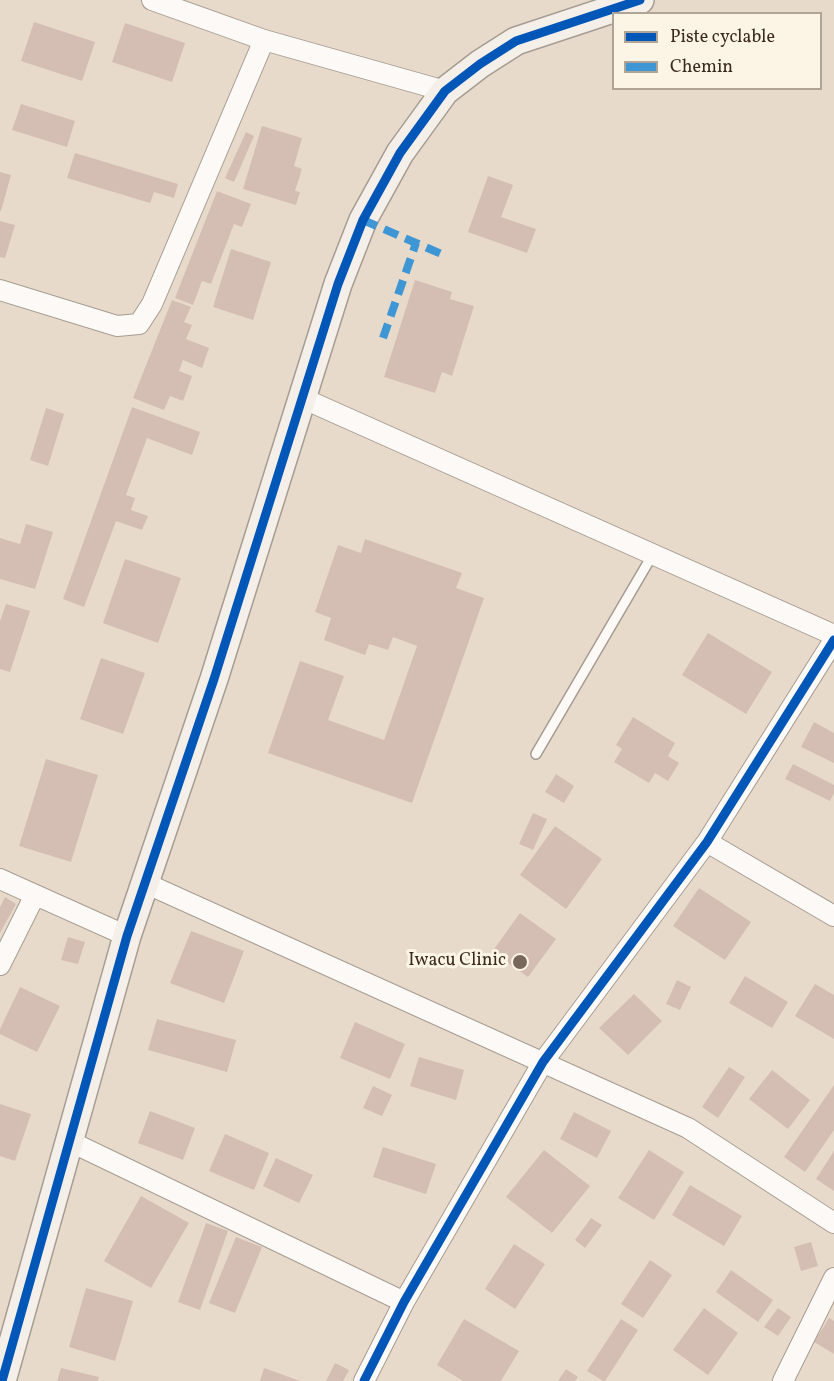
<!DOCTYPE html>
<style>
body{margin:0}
#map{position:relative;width:834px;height:1381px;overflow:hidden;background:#e8dacb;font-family:Vollkorn,serif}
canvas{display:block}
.legend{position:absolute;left:612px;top:12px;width:210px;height:78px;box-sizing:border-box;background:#fcf5e5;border:2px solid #afa495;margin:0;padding:8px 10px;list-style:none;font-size:18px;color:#3b2a1e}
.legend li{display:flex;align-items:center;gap:12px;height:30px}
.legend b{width:30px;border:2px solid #afa495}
</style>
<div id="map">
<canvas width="834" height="1381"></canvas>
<ul class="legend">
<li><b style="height:8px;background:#0057b8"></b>Piste cyclable</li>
<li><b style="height:8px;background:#3e96d5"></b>Chemin</li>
</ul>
</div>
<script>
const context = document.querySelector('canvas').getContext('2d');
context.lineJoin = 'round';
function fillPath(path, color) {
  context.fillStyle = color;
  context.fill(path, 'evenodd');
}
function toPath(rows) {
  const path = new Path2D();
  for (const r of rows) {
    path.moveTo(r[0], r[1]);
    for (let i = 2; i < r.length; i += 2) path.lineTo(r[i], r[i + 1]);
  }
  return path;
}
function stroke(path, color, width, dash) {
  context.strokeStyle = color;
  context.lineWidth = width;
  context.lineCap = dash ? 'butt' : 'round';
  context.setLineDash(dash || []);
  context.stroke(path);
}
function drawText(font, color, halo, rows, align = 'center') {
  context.font = font + ' Vollkorn,serif';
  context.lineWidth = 6;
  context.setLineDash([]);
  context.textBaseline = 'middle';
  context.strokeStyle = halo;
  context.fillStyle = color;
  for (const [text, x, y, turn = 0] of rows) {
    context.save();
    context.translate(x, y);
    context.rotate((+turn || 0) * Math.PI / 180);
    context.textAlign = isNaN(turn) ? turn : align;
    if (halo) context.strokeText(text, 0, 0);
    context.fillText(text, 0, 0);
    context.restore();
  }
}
fillPath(toPath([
 [34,22,95,42,82,81,21,61],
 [125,23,185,43,172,82,112,62],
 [21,104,75,121,67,147,12,130],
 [262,126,302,138,294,166,302,169,295,191,300,192,296,205,243,189],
 [246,132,254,136,234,182,225,178],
 [75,153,178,184,174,198,154,192,150,203,67,178],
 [0,172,11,175,1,211,0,211],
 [488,176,513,185,501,217,536,229,527,253,468,232],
 [217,191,251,204,242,227,234,224,211,284,202,281,193,305,175,298],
 [0,221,15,225,5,258,0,257],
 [231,249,271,262,253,320,213,307],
 [415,280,452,292,450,299,474,306,452,376,442,372,435,393,384,377],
 [172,300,191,307,184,322,192,325,186,339,209,348,202,368,183,360,179,371,192,376,183,401,170,396,164,410,133,398],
 [132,407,200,432,192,455,147,438,126,495,135,498,131,510,148,516,142,530,116,521,84,607,63,599],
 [46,408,64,414,48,466,30,460],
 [26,524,53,532,35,589,0,579,0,538,20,544],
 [365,539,462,573,456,588,484,598,412,803,268,753,300,661,344,676,328,720,384,740,417,646,393,637,388,650,369,644,365,655,324,640,331,618,315,612,338,545,361,553],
 [125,559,181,578,158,643,103,623],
 [6,604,30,611,10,672,0,669,0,621],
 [708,633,772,672,746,714,682,675],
 [101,658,145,673,123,734,80,719],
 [633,717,675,743,668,756,679,763,668,781,655,773,649,783,614,762,622,749,616,745],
 [814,722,834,733,834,763,801,747],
 [46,759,98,775,71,862,19,846],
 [793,764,834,785,834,793,830,801,785,779],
 [556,774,574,786,564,803,545,792],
 [533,813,547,819,533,850,519,844],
 [555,826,602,859,566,909,520,875],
 [699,888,751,922,725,960,673,926],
 [5,897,16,904,0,933,0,907],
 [520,913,556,939,528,977,492,952],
 [191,931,244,951,224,1003,170,983],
 [68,937,85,942,78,964,61,960],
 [745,976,788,1002,772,1028,729,1003],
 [677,980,691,987,680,1010,666,1004],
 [815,984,834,995,834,1039,795,1016],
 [20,987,60,1006,37,1052,0,1034,0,1029],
 [634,994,662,1021,628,1055,599,1028],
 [157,1019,236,1040,227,1072,148,1050],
 [355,1022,405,1044,390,1079,340,1058],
 [419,1057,464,1070,456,1100,410,1086],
 [729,1067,745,1077,718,1118,702,1107],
 [772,1070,810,1100,788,1129,749,1099],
 [834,1085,834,1130,805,1172,784,1157],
 [373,1086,392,1095,382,1116,363,1108],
 [0,1104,31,1114,15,1161,0,1156],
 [150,1111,195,1128,183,1160,138,1143],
 [574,1112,611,1131,597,1158,560,1139],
 [225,1134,269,1153,254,1190,209,1171],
 [383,1147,436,1164,426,1194,373,1177],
 [544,1150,590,1186,552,1233,506,1197],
 [649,1150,684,1172,654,1220,618,1198],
 [834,1151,834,1191,816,1179],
 [276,1158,313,1175,299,1203,263,1186],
 [690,1185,742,1216,724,1246,672,1215],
 [141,1196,189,1223,151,1288,104,1261],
 [591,1218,602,1225,585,1248,575,1240],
 [206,1223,228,1231,200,1310,178,1302],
 [236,1237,262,1247,235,1313,209,1303],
 [811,1242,818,1266,801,1271,794,1247],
 [514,1244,545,1264,515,1309,485,1289],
 [650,1260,672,1275,643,1318,621,1304],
 [731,1270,773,1300,758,1322,716,1292],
 [86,1288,133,1301,115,1361,69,1347],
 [704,1308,738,1333,708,1375,673,1350],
 [778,1308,791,1317,778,1336,764,1327],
 [829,1318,834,1321,834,1354,814,1342],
 [464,1319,519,1351,501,1381,463,1381,437,1365],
 [621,1319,638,1330,605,1381,603,1381,587,1371],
 [335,1363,349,1370,343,1381,326,1381],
 [61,1368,99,1377,98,1381,57,1381],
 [264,1368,300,1381,260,1381],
 [566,1369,578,1377,575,1381,558,1381]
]), '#d4beb3');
const lane = toPath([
 [536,754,653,554]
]);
const street = toPath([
 [152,0,264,40,445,91],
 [0,290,117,326,139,324,152,304,264,40],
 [302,398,834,635],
 [707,842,834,916],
 [0,879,127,936],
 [145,883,688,1128,834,1223],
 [0,965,35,895],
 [69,1141,404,1302],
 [364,1381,404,1302,543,1062,707,842,834,640],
 [783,1381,834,1278]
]);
const secondary = toPath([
 [2,1381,127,936,214,679,338,284,363,220,400,153,445,91,480,64,516,41,640,0]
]);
stroke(lane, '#a69c91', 12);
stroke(street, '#a69c91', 22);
stroke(secondary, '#a69c91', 30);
stroke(lane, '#fcf9f7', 9);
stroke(street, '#fcf9f7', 20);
stroke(secondary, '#f4efe9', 27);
stroke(toPath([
 [363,220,446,256],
 [383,338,416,243]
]), '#3e96d5', 8, [15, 8]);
stroke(toPath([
 [2,1381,127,936,214,679,338,284,363,220,400,153,445,91,480,64,516,41,640,0],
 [364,1381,404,1302,543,1062,707,842,834,640]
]), '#0057b8', 9);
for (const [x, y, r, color] of [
 [520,962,8,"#78685b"]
]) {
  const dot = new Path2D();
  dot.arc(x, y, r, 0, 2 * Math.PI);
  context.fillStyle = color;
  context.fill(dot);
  stroke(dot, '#fcf5e5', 2);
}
drawText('18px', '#3b2a1e', '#fcf5e5', [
 ["Iwacu Clinic",506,962]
], 'right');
</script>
